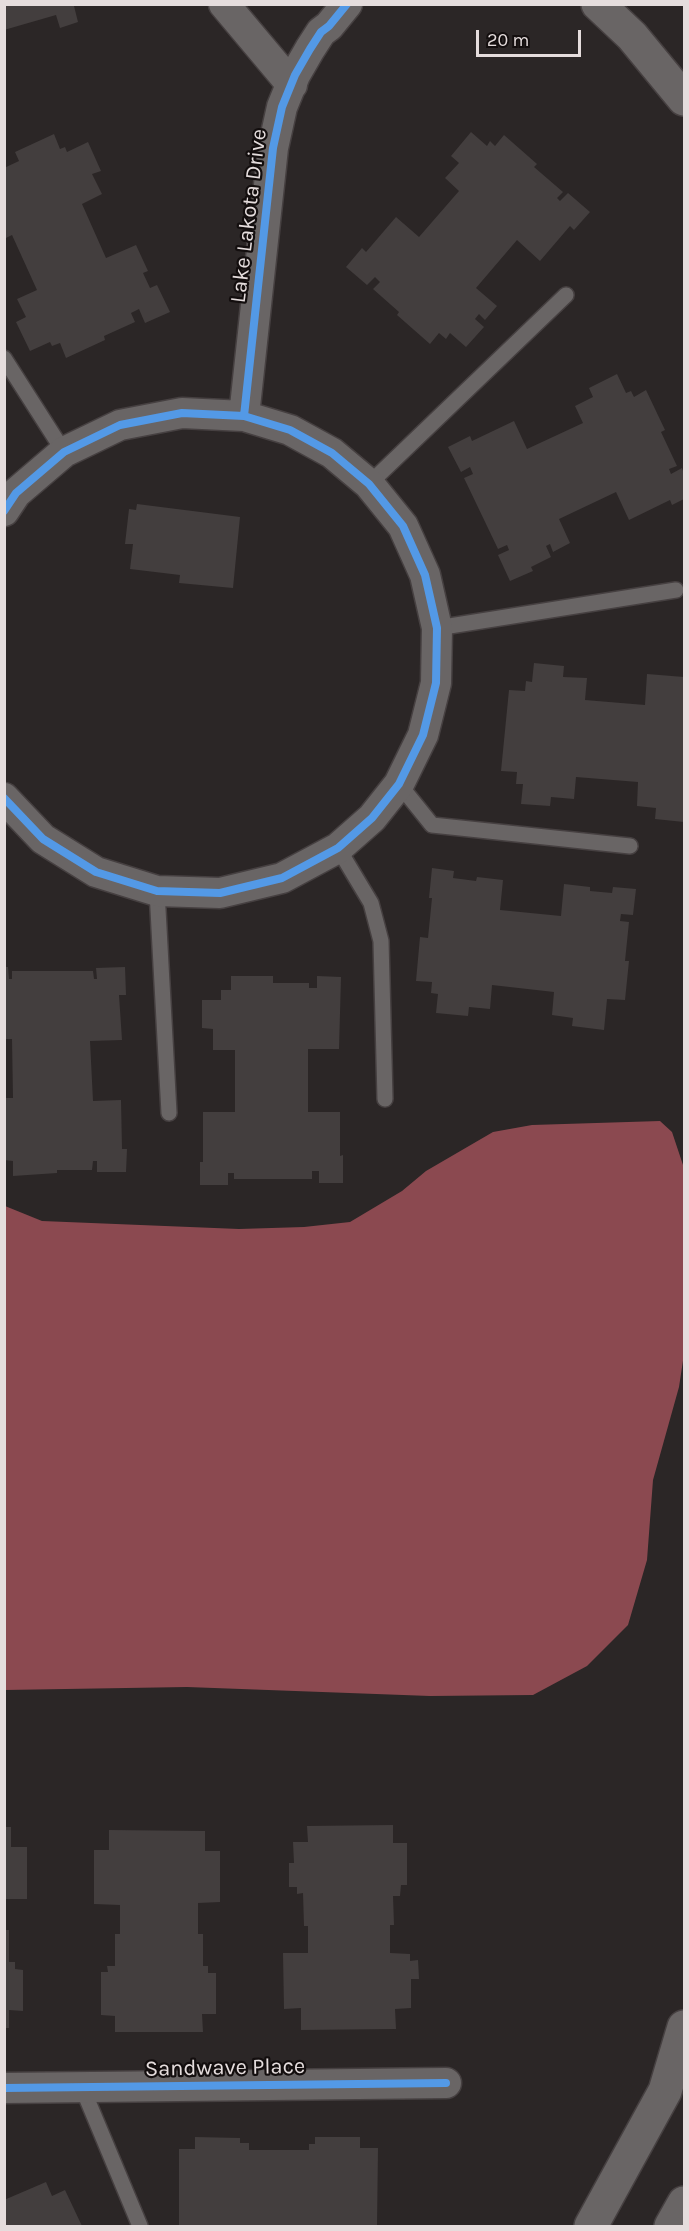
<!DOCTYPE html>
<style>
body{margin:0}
#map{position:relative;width:689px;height:2231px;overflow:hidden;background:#2b2626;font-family:Karla,sans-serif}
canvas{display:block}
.frame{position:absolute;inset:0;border:6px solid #e5dddd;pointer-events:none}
.scale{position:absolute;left:476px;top:30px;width:105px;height:27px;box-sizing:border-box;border:3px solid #e5dddd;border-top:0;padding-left:8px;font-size:18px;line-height:21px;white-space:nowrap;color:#e5dddd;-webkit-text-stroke:4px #130e0e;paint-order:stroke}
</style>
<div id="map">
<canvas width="689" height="2231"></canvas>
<div class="frame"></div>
<div class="scale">20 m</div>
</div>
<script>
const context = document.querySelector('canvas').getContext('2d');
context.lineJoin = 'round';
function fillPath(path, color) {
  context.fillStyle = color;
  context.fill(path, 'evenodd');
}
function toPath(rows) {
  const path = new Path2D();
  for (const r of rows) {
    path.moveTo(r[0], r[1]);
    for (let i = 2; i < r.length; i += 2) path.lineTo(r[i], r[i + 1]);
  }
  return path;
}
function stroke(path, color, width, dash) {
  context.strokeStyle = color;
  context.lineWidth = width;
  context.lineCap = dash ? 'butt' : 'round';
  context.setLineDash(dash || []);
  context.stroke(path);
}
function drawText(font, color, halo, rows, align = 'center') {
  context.font = font + ' Karla,sans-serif';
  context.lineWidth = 4.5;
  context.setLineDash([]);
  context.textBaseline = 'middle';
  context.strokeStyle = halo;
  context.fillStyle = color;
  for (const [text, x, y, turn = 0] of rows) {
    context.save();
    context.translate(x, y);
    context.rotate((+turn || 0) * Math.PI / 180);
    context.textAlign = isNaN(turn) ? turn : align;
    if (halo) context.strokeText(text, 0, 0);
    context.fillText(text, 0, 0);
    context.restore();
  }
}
fillPath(toPath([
 [660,1121,672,1132,684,1168,684,1354,679,1387,653,1480,647,1560,628,1625,587,1666,533,1695,430,1696,187,1687,5,1690,5,1206,42,1221,239,1229,304,1227,350,1222,402,1191,426,1171,493,1132,532,1125]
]), '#8b4950');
fillPath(toPath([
 [4,4,78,4,74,6,78,22,60,28,56,15,4,30],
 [471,132,487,146,490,141,495,146,504,135,537,164,534,167,563,192,557,198,560,201,568,193,590,212,574,230,570,226,540,261,517,240,476,288,497,306,485,320,479,314,475,319,484,327,466,347,450,333,446,339,439,333,430,344,397,315,399,312,373,289,380,282,375,277,367,285,346,267,362,248,366,252,396,217,419,237,459,191,445,178,459,163,451,156],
 [54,134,60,149,65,147,67,152,88,142,101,171,92,174,102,194,82,204,106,258,136,245,148,271,143,273,150,288,157,285,170,312,145,323,139,309,131,313,135,322,104,336,105,340,66,358,60,343,52,346,50,342,30,351,16,322,26,317,17,299,37,290,12,235,4,239,4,168,19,161,15,152],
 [617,374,626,393,631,391,634,397,646,390,665,430,661,432,677,466,669,469,671,474,682,468,684,474,684,499,672,505,670,500,629,520,616,492,559,519,570,543,553,552,550,544,546,546,551,557,531,567,533,571,510,581,498,555,509,550,507,545,498,549,464,478,473,474,470,467,461,472,448,447,470,436,472,441,514,421,527,449,583,423,575,406,593,397,589,388],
 [137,504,240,517,233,588,179,583,180,575,130,569,133,544,125,544,129,509,136,510],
 [534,663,564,666,563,677,587,678,585,700,645,705,647,674,684,677,684,822,655,819,656,808,637,806,638,782,576,777,574,799,551,797,550,806,521,804,523,784,516,784,517,772,501,771,509,690,525,691,526,681,532,682],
 [432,868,454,871,453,878,476,881,477,877,503,880,500,910,561,916,564,884,590,887,590,891,612,893,613,887,636,889,633,915,621,914,620,921,629,922,625,961,629,961,625,1000,607,999,604,1030,572,1026,573,1018,552,1015,554,992,492,985,490,1009,469,1007,468,1016,436,1013,438,994,431,993,432,982,416,981,420,937,428,938,432,898,429,898],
 [4,967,8,967,9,979,12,979,12,971,93,971,94,979,97,979,96,968,125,967,126,995,119,995,122,1040,90,1041,93,1101,121,1100,122,1149,127,1149,126,1172,97,1172,97,1161,93,1161,92,1170,57,1170,57,1173,13,1176,13,1161,4,1160,4,1098,13,1098,12,1039,4,1039],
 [231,976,273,976,273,983,309,983,309,988,317,988,317,976,341,977,339,1049,308,1049,308,1112,340,1112,340,1156,343,1155,343,1183,319,1183,319,1171,312,1171,312,1179,234,1179,234,1173,228,1173,228,1185,200,1185,200,1162,203,1162,203,1112,235,1112,235,1050,213,1050,213,1029,202,1028,202,1000,221,1000,221,990,231,990],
 [393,1825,393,1843,407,1843,407,1885,401,1885,400,1896,393,1896,394,1925,390,1925,390,1953,410,1954,410,1961,418,1960,419,1979,411,1979,411,2008,395,2009,396,2029,301,2030,301,2008,284,2009,283,1953,308,1953,308,1926,304,1926,303,1893,297,1894,297,1887,289,1887,289,1863,294,1863,293,1842,308,1842,307,1826],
 [4,1827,11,1827,11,1847,27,1847,27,1899,4,1899],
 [109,1830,205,1831,205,1851,220,1851,220,1902,198,1903,198,1934,203,1934,203,1966,208,1966,208,1973,216,1973,216,2014,202,2014,203,2032,115,2032,115,2016,101,2015,101,1972,108,1972,107,1966,115,1966,115,1934,120,1934,120,1905,94,1904,94,1850,109,1850],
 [4,1930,9,1930,9,1962,15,1962,15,1969,23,1970,23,2011,9,2010,9,2028,4,2028],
 [195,2137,240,2138,240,2143,249,2143,249,2150,309,2150,309,2144,315,2144,315,2137,360,2137,360,2148,378,2148,377,2226,179,2226,179,2149,195,2149],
 [46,2182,52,2196,65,2190,82,2226,4,2226,4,2200]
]), '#433e3e');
const service = toPath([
 [4,358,64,452],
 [369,484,566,295],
 [437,628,676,590],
 [399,784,432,825,630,846],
 [338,848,371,903,381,941,385,1099],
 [157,891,169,1113],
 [82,2087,140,2226]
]);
const minor = toPath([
 [224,4,292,85],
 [244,416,273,148,282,107,295,75,310,49,321,32,329,26,347,4],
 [4,511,16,493,64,452,120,425,182,413,244,416,290,430,332,453,369,484,403,526,425,575,437,628,436,683,423,735,399,784,372,818,338,848,282,878,220,893,157,891,96,872,43,839,4,798],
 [4,2088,446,2083]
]);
const tertiary = toPath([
 [598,4,632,36,684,99],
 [591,2226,665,2091,684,2027],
 [671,2226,684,2203]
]);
stroke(service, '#464041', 18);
stroke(minor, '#464041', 33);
stroke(tertiary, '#464041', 36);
stroke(service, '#696565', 15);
stroke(minor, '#696565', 30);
stroke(tertiary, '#696565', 33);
stroke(toPath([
 [244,416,273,148,282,107,295,75,310,49,321,32,329,26,347,4],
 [4,511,16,493,64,452,120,425,182,413,244,416,290,430,332,453,369,484,403,526,425,575,437,628,436,683,423,735,399,784,372,818,338,848,282,878,220,893,157,891,96,872,43,839,4,798],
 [4,2088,446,2083]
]), '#5399e6', 8);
drawText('22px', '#e5dddd', '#130e0e', [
 ["Lake Lakota Drive",249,216,-83],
 ["Sandwave Place",225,2068,-1]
]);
</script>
